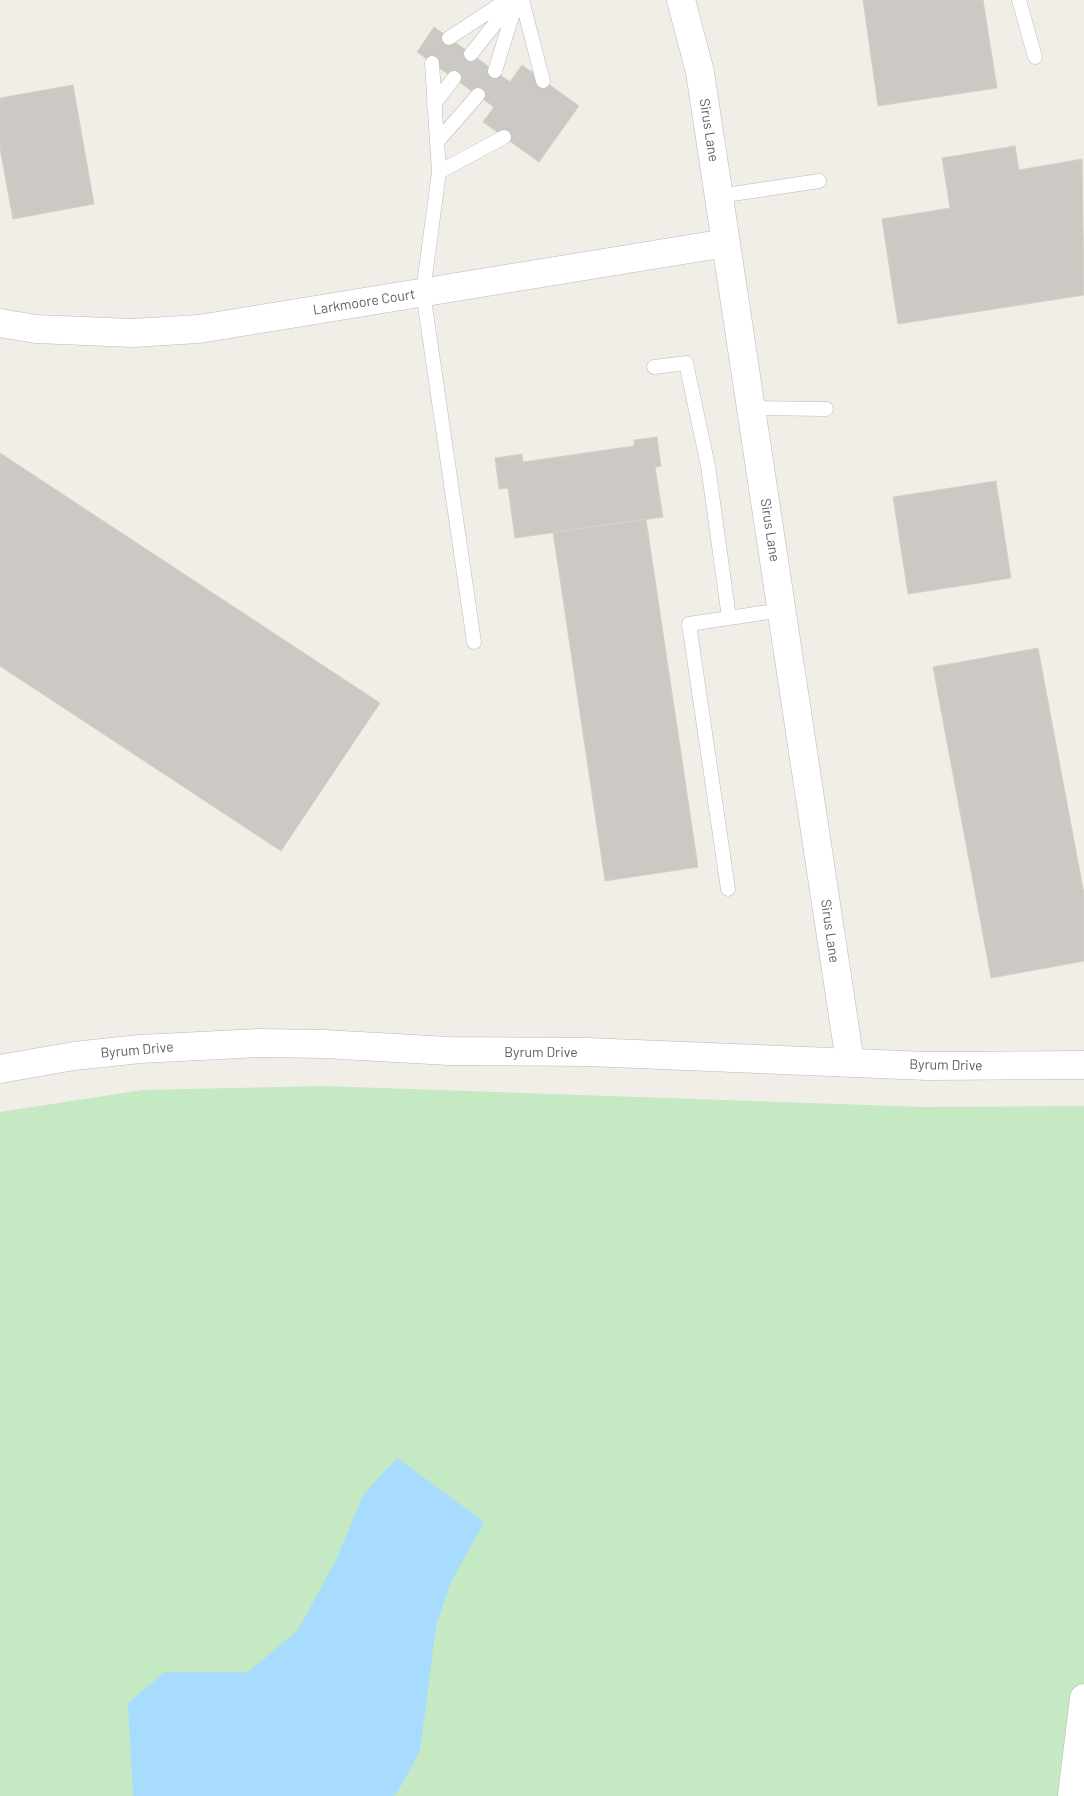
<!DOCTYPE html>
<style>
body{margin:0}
canvas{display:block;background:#f1eee7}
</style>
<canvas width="1084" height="1796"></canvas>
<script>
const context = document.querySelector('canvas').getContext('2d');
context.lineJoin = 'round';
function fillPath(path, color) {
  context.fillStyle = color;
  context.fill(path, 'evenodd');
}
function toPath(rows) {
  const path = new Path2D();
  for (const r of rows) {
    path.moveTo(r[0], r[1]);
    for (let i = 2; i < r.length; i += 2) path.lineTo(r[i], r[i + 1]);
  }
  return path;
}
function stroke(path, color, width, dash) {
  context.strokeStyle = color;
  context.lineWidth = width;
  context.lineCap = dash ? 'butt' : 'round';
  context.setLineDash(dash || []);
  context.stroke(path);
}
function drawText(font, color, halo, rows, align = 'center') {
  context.font = font + ' Barlow,sans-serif';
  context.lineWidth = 4.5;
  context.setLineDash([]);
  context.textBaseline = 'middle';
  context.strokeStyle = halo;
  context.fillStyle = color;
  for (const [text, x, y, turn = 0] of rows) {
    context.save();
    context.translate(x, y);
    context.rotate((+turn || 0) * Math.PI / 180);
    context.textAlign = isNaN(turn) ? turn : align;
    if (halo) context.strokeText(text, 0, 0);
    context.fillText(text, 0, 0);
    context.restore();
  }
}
fillPath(toPath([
 [324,1086,924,1107,1084,1106,1084,1796,0,1796,0,1112,143,1090]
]), '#c4e9c3');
fillPath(toPath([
 [397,1458,484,1522,450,1584,436,1626,420,1751,397,1793,393,1796,133,1796,128,1703,165,1672,248,1672,298,1630,337,1558,363,1495]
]), '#a8dcff');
const building = toPath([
 [863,0,983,0,997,88,878,106,863,0],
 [434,27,510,82,522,65,579,106,539,162,483,122,494,107,417,52,434,27],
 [73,85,94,204,13,219,0,149,0,98,73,85],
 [1015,146,1019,170,1082,159,1084,295,898,324,882,219,950,208,942,158,1015,146],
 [657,437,661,466,655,467,663,517,515,538,508,488,499,489,495,458,522,454,523,462,634,446,634,440,657,437],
 [0,453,380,703,281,851,0,666,0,453],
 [996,481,1011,578,908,594,893,497,996,481],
 [646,519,698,867,605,881,553,532,646,519],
 [1038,648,1084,894,1084,961,991,978,933,667,1038,648]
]);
fillPath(building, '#ccc9c4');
stroke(building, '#d6d0c4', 1);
const service = toPath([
 [522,0,543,81],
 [1019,0,1035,57],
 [449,38,507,0],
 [471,54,513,1],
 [432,63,439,172,423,292,474,642],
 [495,71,517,0],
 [434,104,454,78],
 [437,142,478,95],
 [439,172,504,137],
 [719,196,819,181],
 [654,367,686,363,708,466,729,618],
 [751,408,826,409],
 [728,889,689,624,782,610]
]);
const minor = toPath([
 [681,0,700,72,850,1062],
 [0,323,36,329,132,333,199,329,726,243],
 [1072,1796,1084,1698]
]);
const tertiary = toPath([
 [0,1069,74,1056,140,1049,259,1043,324,1044,449,1051,588,1052,927,1066,1084,1065]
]);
stroke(service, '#b7b9bd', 15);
stroke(minor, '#b7b9bd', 29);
stroke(tertiary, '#b7b9bd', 29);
stroke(service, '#fff', 14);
stroke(minor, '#fff', 28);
stroke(tertiary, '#fff', 28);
drawText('14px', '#5e6267', '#fff', [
 ["Sirus Lane",709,130,81],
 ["Larkmoore Court",364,302,-9],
 ["Sirus Lane",770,530,81],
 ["Sirus Lane",830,931,82],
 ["Byrum Drive",137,1050,-5],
 ["Byrum Drive",541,1052],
 ["Byrum Drive",946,1065,1]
]);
</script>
